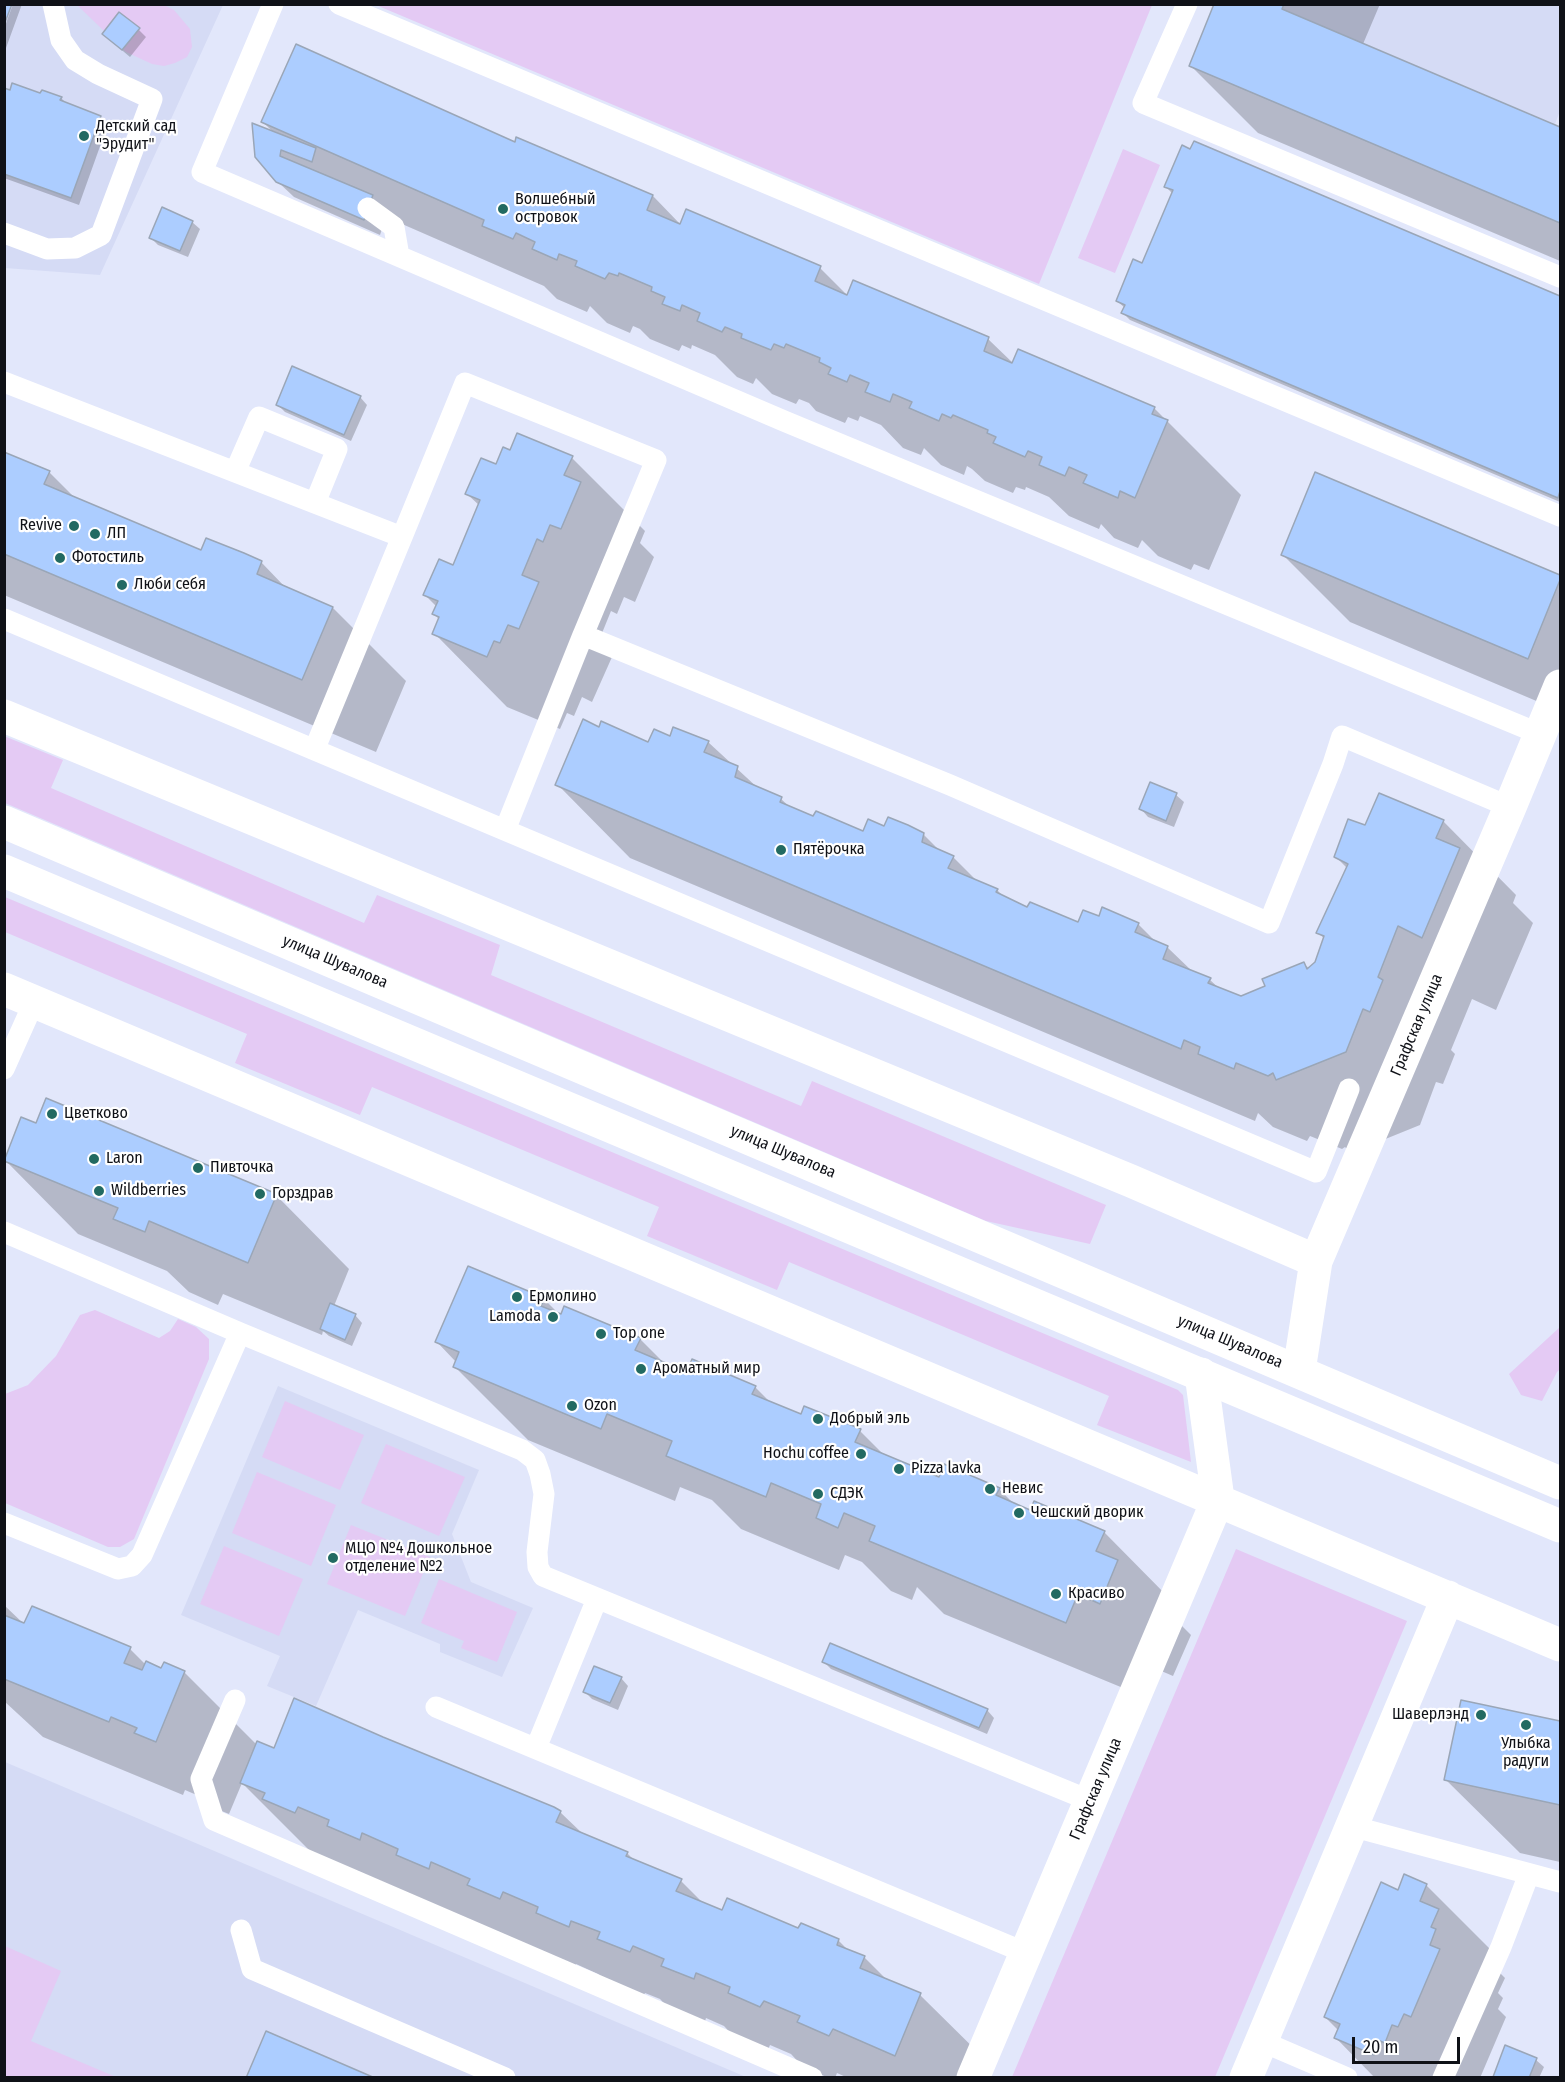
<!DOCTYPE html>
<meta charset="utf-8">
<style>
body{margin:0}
#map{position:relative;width:1565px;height:2082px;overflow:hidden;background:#e2e7fb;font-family:"Fira Sans Condensed",sans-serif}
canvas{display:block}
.frame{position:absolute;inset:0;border:6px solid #0f1117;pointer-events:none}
.scale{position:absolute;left:1352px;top:2037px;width:108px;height:27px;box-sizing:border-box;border:3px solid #0f1117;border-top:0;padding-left:8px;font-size:18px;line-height:21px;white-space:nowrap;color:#0f1117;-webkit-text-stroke:4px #fff;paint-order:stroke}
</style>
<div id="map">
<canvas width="1565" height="2082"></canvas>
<div class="frame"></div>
<div class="scale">20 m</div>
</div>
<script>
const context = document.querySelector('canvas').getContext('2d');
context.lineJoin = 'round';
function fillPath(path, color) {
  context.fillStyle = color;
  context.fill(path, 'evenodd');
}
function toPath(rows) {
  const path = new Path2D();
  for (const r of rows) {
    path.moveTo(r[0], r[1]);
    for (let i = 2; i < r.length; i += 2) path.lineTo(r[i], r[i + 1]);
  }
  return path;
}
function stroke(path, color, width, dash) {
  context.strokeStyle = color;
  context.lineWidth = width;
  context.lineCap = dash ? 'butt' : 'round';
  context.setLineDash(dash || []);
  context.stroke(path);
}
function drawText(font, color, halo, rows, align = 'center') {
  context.font = font + ' "Fira Sans Condensed",sans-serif';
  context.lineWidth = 4.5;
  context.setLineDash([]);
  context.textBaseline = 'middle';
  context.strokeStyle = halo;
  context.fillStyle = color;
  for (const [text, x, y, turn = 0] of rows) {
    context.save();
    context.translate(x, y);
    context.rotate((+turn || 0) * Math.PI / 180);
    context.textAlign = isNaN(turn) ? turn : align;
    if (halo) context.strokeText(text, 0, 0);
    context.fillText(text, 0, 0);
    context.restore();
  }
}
fillPath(toPath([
 [4,5,223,5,100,275,5,268],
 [1272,5,1560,5,1560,111,1555,124],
 [278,1386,479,1470,452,1534,471,1582,533,1608,502,1677,440,1652,440,1644,358,1610,316,1706,267,1686,280,1656,181,1615],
 [5,1762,746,2077,5,2077]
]), '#d5dbf5');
fillPath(toPath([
 [77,5,164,5,174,10,190,29,192,47,187,57,175,63,164,66,152,64,126,52],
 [376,5,1152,4,1152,5,1039,284],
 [1123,149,1160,165,1115,273,1078,258],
 [4,736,63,760,51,788,364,923,377,895,500,945,491,975,801,1106,812,1081,1106,1205,1090,1244,986,1221,5,803],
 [5,897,1178,1390,1183,1395,1191,1462,1097,1425,1109,1396,789,1262,777,1290,647,1236,659,1207,372,1087,360,1115,235,1063,247,1034,5,932],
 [95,1310,159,1338,170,1331,178,1319,196,1327,209,1339,209,1359,134,1539,120,1547,108,1547,5,1503,5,1394,28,1385,56,1356,80,1315],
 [1560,1327,1560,1369,1557,1372,1542,1401,1521,1395,1509,1374],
 [285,1401,364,1435,340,1490,262,1457],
 [386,1444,465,1477,439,1536,361,1503],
 [257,1472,336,1505,311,1566,232,1533],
 [351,1525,430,1557,405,1616,327,1584],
 [224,1546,303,1579,279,1636,200,1604],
 [1236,1549,1407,1621,1215,2077,1012,2077],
 [439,1579,517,1612,497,1662,461,1648,464,1641,421,1623],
 [5,1946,61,1971,31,2041,116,2077,5,2077]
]), '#e4caf4');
fillPath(toPath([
 [13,4,22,4,6,48,4,29],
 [1216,4,1380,4,1363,44,1560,128,1560,261,1258,133,1191,66],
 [139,30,146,37,130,57,111,41],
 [4,89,61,98,67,104,100,117,108,124,79,205,4,178],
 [263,122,515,144,517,139,653,196,681,225,820,268,848,296,988,339,1014,364,1154,408,1241,495,1209,570,1194,564,1191,570,1158,556,1142,540,1138,548,1114,538,1101,524,1099,529,1069,516,1049,497,1026,487,1025,490,1016,487,1013,493,985,481,972,469,967,466,964,475,941,465,924,448,921,455,903,448,881,425,860,416,858,421,848,417,845,423,816,411,809,403,799,399,796,404,772,394,756,378,753,384,737,377,715,355,692,345,691,349,682,345,679,351,650,339,640,329,633,326,630,333,607,323,590,306,587,312,557,299,544,286,386,217,380,235,294,197,277,181,275,134],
 [1194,143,1560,298,1560,502,1130,320,1123,313,1125,308,1117,301,1143,265,1173,194,1166,187,1191,151],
 [192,222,200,229,188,257,158,245,151,238],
 [360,397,367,405,351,441,285,412,278,405],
 [511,452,572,458,645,531,640,543,654,557,635,602,624,597,617,614,611,611,598,643,612,657,592,702,582,697,574,716,567,713,560,729,507,707,434,633,440,620,434,614,437,607,425,595,454,567,480,506,467,494],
 [4,453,49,472,75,498,202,552,261,562,286,588,333,608,406,681,376,752,4,595],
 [1316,474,1560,577,1560,711,1350,622,1282,554],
 [600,729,649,744,671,738,708,742,759,789,781,799,791,808,814,818,863,833,885,828,923,834,941,852,953,857,978,882,997,890,1005,898,1028,909,1078,924,1100,918,1138,924,1156,942,1167,947,1193,972,1210,980,1220,989,1241,997,1267,987,1304,964,1310,969,1316,963,1325,939,1318,933,1347,868,1335,856,1366,827,1443,821,1516,895,1513,903,1533,923,1496,1010,1472,999,1451,1050,1455,1054,1443,1084,1436,1082,1420,1125,1351,1153,1345,1147,1342,1149,1310,1136,1307,1141,1273,1127,1258,1113,1255,1121,630,858,557,784],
 [1151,784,1176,795,1184,802,1174,827,1148,817,1141,809],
 [37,1125,276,1195,349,1269,334,1306,355,1315,362,1323,352,1346,329,1336,323,1331,322,1335,223,1294,218,1305,189,1292,167,1271,78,1234,5,1160],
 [544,1299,560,1315,640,1339,666,1365,688,1374,755,1387,771,1403,802,1416,860,1431,885,1456,940,1479,999,1489,1015,1505,1031,1512,1104,1532,1177,1606,1173,1617,1191,1635,1173,1676,1152,1667,1140,1695,944,1614,917,1587,912,1600,891,1591,862,1562,845,1555,839,1570,741,1529,712,1500,680,1487,675,1501,528,1440,454,1366,456,1362,437,1342],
 [4,1605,25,1625,130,1649,146,1665,162,1670,184,1672,257,1745,275,1750,383,1738,560,1812,583,1834,627,1853,636,1862,681,1881,705,1905,723,1912,838,1940,849,1951,864,1957,889,1982,920,1995,994,2068,990,2078,848,2078,837,2073,835,2078,829,2078,803,2067,791,2054,770,2045,767,2052,736,2039,724,2026,706,2018,704,2025,672,2012,660,1999,645,1993,642,1999,611,1986,598,1974,576,1964,574,1971,315,1856,242,1783,229,1814,209,1806,199,1796,185,1790,183,1795,43,1737,4,1701],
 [824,1662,987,1710,994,1718,987,1734,831,1669],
 [621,1678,628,1686,618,1710,592,1699,584,1691],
 [1462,1702,1560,1723,1560,1862,1520,1853,1446,1780],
 [1426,1885,1493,1952,1489,1962,1505,1978,1498,1993,1503,1998,1498,2009,1506,2017,1480,2078,1375,2078,1336,2038,1339,2031,1325,2017,1399,1892],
 [1536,2060,1544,2067,1539,2078,1494,2076]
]), '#0003');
const building = toPath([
 [4,4,12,4,4,25,4,4],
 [1214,4,1284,4,1282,9,1560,127,1560,223,1189,66,1214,4],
 [119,12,140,28,122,50,102,34,119,12],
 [296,44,515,142,516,137,653,195,647,210,680,224,686,209,821,266,815,281,847,295,853,280,989,337,984,351,1012,363,1018,349,1155,407,1152,414,1168,420,1135,498,1120,491,1118,498,1083,483,1087,475,1069,467,1065,476,1039,465,1042,457,1028,451,1025,457,993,443,996,437,987,433,988,430,953,415,951,418,942,414,939,421,909,408,912,402,893,394,890,402,865,392,869,383,850,375,847,382,828,374,831,368,819,362,820,358,786,344,784,348,774,344,771,350,741,338,742,334,725,327,722,332,697,321,700,313,682,305,680,311,662,304,665,297,651,291,652,287,619,273,618,276,609,273,605,279,575,266,577,261,559,254,557,260,532,249,535,242,516,233,513,239,482,226,484,220,261,122,296,44],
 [12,83,40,93,42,90,62,97,60,100,101,116,71,198,4,174,4,88,10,90,12,83],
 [252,123,316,148,312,162,281,150,280,156,373,195,364,220,276,182,255,157,252,123],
 [1194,141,1560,296,1560,491,1558,498,1121,313,1125,305,1116,301,1133,259,1142,263,1173,190,1164,187,1182,145,1190,149,1194,141],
 [162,207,193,221,180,251,149,238,162,207],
 [292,366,361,396,344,435,276,405,292,366],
 [517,433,573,456,564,475,581,482,561,529,550,525,543,542,537,539,522,575,539,582,519,629,508,625,500,643,494,641,487,657,432,634,439,617,432,614,438,601,423,595,439,559,453,565,480,500,465,494,481,458,496,464,503,447,510,450,517,433],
 [4,452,50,471,44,484,201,550,206,538,244,553,262,561,257,574,333,607,302,680,4,554,4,452],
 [1315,472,1560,575,1560,580,1528,659,1281,555,1315,472],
 [583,719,599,727,601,721,648,742,654,729,670,736,673,727,709,741,704,752,738,766,735,777,782,797,780,802,813,816,816,811,863,831,868,819,884,826,888,817,908,825,924,833,922,842,954,856,948,868,998,889,996,892,1027,907,1030,902,1078,922,1083,910,1099,916,1102,907,1139,923,1135,932,1168,946,1163,959,1211,978,1208,983,1241,996,1265,986,1262,979,1304,962,1307,969,1315,962,1324,936,1316,933,1348,864,1334,857,1348,819,1365,825,1379,793,1444,820,1436,838,1460,848,1422,938,1398,926,1378,977,1383,980,1370,1012,1363,1009,1346,1052,1276,1080,1273,1073,1268,1076,1236,1063,1234,1069,1198,1054,1200,1047,1184,1040,1181,1049,555,785,583,719],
 [1150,782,1177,793,1166,821,1139,809,1150,782],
 [46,1098,277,1194,248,1263,149,1221,145,1232,113,1219,118,1208,4,1161,21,1117,36,1123,46,1098],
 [468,1266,545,1298,541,1306,561,1314,564,1306,641,1338,635,1350,687,1372,692,1359,756,1386,752,1394,801,1414,804,1406,861,1429,855,1442,939,1477,944,1464,1000,1488,996,1495,1030,1510,1034,1501,1105,1531,1096,1551,1118,1560,1100,1604,1078,1594,1066,1623,869,1541,875,1526,844,1513,838,1528,816,1518,821,1504,771,1483,766,1497,666,1456,672,1441,607,1414,601,1429,453,1367,459,1352,435,1342,468,1266],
 [330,1303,356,1314,345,1340,320,1329,330,1303],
 [32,1606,131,1647,124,1663,142,1670,146,1661,161,1668,164,1662,185,1671,156,1742,134,1733,137,1728,111,1717,109,1722,4,1679,4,1615,24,1623,32,1606],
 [830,1643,988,1709,979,1728,822,1662,830,1643],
 [594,1666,622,1677,610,1703,583,1692,594,1666],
 [294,1698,383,1737,554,1807,561,1811,556,1822,628,1852,626,1856,682,1879,676,1891,722,1910,727,1898,798,1928,801,1923,839,1939,837,1945,865,1956,860,1968,921,1993,895,2056,833,2029,829,2036,797,2022,800,2016,764,2001,760,2007,728,1993,730,1987,696,1973,694,1979,661,1966,664,1959,633,1946,630,1952,597,1939,600,1932,571,1921,569,1927,536,1913,538,1907,503,1892,500,1899,467,1885,470,1879,431,1862,429,1869,396,1855,398,1849,362,1833,360,1840,327,1826,329,1820,298,1807,295,1813,262,1799,265,1793,240,1783,257,1741,274,1748,294,1698],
 [1461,1700,1560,1721,1560,1805,1444,1780,1461,1700],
 [1404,1874,1427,1884,1420,1901,1439,1909,1431,1927,1436,1929,1430,1945,1440,1949,1411,2017,1404,2014,1398,2027,1392,2025,1385,2043,1380,2041,1374,2055,1334,2038,1340,2024,1324,2017,1381,1882,1398,1890,1404,1874],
 [266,2031,375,2078,246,2078,266,2031],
 [1505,2045,1537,2058,1529,2078,1493,2077,1505,2045]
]);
fillPath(building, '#accdff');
stroke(building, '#9aa6b7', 1.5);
stroke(toPath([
 [273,4,202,172,784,421,1540,734],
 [339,4,1560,516],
 [1187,4,1143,103,1560,277],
 [368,208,394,227,399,256],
 [4,233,47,249,75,248,101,235,152,99,98,74,75,60,61,40,53,4],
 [4,382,402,537,315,748],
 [235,472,259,417,337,449,315,503],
 [402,537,465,383,656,460,583,635],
 [4,619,1316,1172,1349,1089],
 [505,830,583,635,950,785,1269,923,1333,764,1342,736,1510,807],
 [4,1069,34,1002],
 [4,1232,240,1333,522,1450,535,1460,540,1474,544,1494,537,1552,538,1567,543,1576,1091,1801],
 [4,1523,118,1569,132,1566,142,1555,240,1333],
 [235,1700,201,1779,214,1820,812,2078],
 [436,1707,1026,1953],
 [536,1748,597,1599],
 [1351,1826,1560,1882],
 [241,1930,252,1969,505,2078],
 [1261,2041,1347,2078],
 [1443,2078,1501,1947,1529,1874]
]), '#fff', 21);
stroke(toPath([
 [4,716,1131,1181,1316,1261],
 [4,989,1560,1645],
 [1299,1371,1316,1261,1510,807,1560,686],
 [1201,1374,1218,1499],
 [973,2078,1218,1499],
 [1246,2078,1448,1597]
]), '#fff', 33);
stroke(toPath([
 [4,822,1560,1483],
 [4,871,1560,1526]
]), '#fff', 33);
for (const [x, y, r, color] of [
 [84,136,6,"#226a62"],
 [503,209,6,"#226a62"],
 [74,526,6,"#226a62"],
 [95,534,6,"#226a62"],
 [60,558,6,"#226a62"],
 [122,585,6,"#226a62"],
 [781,850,6,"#226a62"],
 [52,1114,6,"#226a62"],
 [94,1159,6,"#226a62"],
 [198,1168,6,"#226a62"],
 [99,1191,6,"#226a62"],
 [260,1194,6,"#226a62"],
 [517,1297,6,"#226a62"],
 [553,1317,6,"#226a62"],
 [601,1334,6,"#226a62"],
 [641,1369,6,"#226a62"],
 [572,1406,6,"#226a62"],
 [818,1419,6,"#226a62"],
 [861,1454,6,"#226a62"],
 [899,1469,6,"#226a62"],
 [990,1489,6,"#226a62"],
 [818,1494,6,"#226a62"],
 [1019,1513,6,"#226a62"],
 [333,1558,6,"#226a62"],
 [1056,1594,6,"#226a62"],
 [1481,1715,6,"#226a62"],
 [1526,1725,6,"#226a62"]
]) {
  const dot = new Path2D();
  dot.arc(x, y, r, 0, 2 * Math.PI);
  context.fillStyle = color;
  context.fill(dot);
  stroke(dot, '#fff', 2);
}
drawText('16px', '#0f1117', '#fff', [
 ["Детский сад",96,127],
 ["\"Эрудит\"",96,145],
 ["Волшебный",515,200],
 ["островок",515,218],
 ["Revive",62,526,"right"],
 ["ЛП",107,534],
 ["Фотостиль",72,558],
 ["Люби себя",134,585],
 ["Пятёрочка",793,850],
 ["Цветково",64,1114],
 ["Laron",106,1159],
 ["Пивточка",210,1168],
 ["Wildberries",111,1191],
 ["Горздрав",272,1194],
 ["Ермолино",529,1297],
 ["Lamoda",541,1317,"right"],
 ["Top one",613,1334],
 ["Ароматный мир",653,1369],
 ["Ozon",584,1406],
 ["Добрый эль",830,1419],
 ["Hochu coffee",849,1454,"right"],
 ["Pizza lavka",911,1469],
 ["Невис",1002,1489],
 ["СДЭК",830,1494],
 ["Чешский дворик",1031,1513],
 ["МЦО №4 Дошкольное",345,1549],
 ["отделение №2",345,1567],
 ["Красиво",1068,1594],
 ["Шаверлэнд",1469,1715,"right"],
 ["Улыбка",1526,1744,"center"],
 ["радуги",1526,1762,"center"]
], 'left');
drawText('16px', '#0f1117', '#fff', [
 ["улица Шувалова",335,962,23],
 ["Графская улица",1417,1025,-67],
 ["улица Шувалова",783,1152,23],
 ["улица Шувалова",1230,1342,23],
 ["Графская улица",1096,1789,-67]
]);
</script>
